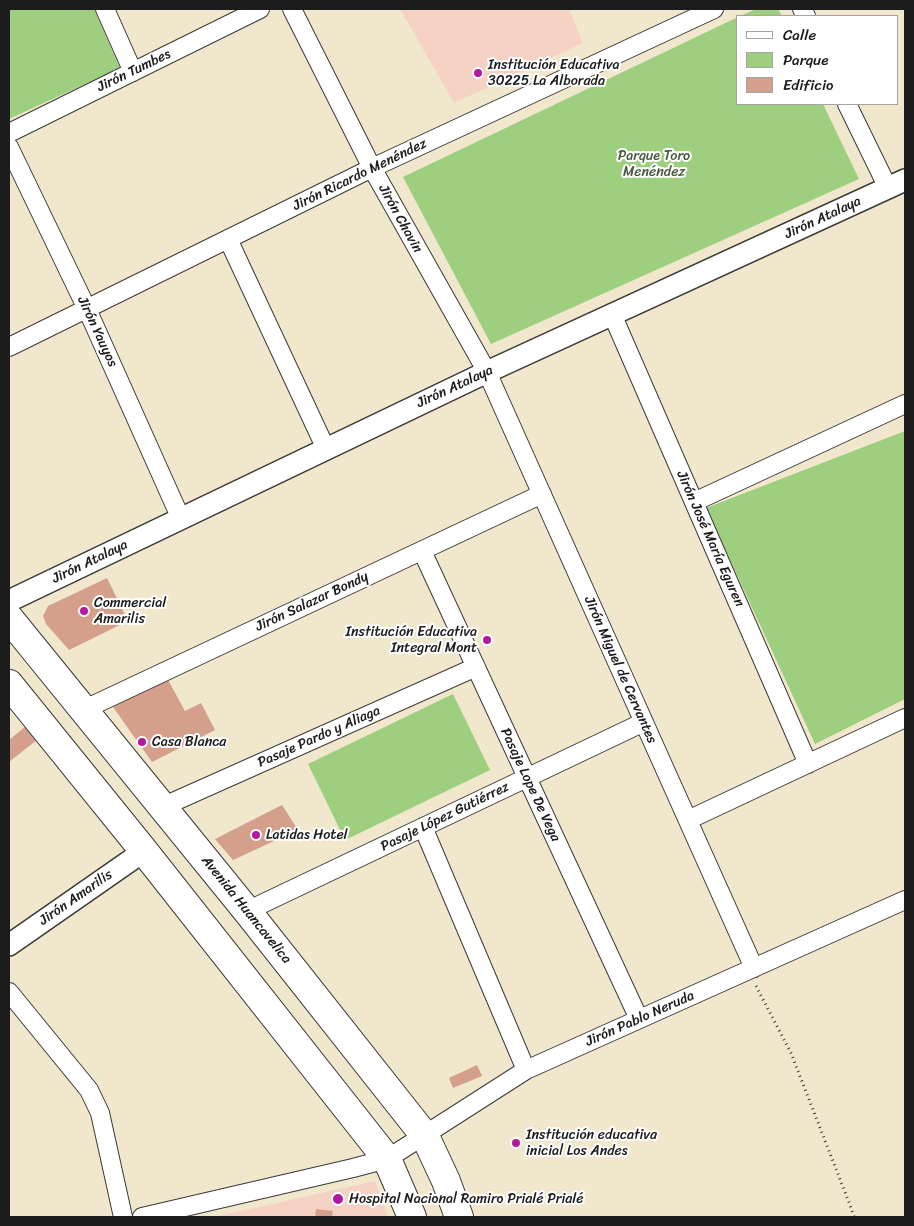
<!DOCTYPE html>
<meta charset="utf-8">
<style>
body{margin:0}
#map{position:relative;width:914px;height:1226px;overflow:hidden;background:#f1e7cd;font-family:Sriracha,sans-serif}
canvas{display:block}
.frame{position:absolute;inset:0;border:10px solid #1c1c1c;pointer-events:none}
.legend{position:absolute;left:736px;top:15px;width:162px;height:90px;box-sizing:border-box;background:#fff;border:1px solid #a4a4a4;margin:0;padding:6px 9px;list-style:none;font-size:15px;color:#1c1c1c}
.legend li{display:flex;align-items:center;gap:10px;height:25px}
.legend b{width:25px;border:1px solid #a4a4a4}
</style>
<div id="map">
<canvas width="914" height="1226"></canvas>
<div class="frame"></div>
<ul class="legend">
<li><b style="height:6px;background:#fff"></b>Calle</li>
<li><b style="height:14px;background:#9ecf7f"></b>Parque</li>
<li><b style="height:14px;background:#d4a08c"></b>Edificio</li>
</ul>
</div>
<script>
const context = document.querySelector('canvas').getContext('2d');
context.lineJoin = 'round';
function fillPath(path, color) {
  context.fillStyle = color;
  context.fill(path, 'evenodd');
}
function toPath(rows) {
  const path = new Path2D();
  for (const r of rows) {
    path.moveTo(r[0], r[1]);
    for (let i = 2; i < r.length; i += 2) path.lineTo(r[i], r[i + 1]);
  }
  return path;
}
function stroke(path, color, width, dash) {
  context.strokeStyle = color;
  context.lineWidth = width;
  context.lineCap = dash ? 'butt' : 'round';
  context.setLineDash(dash || []);
  context.stroke(path);
}
function drawText(font, color, halo, rows, align = 'center') {
  context.font = font + ' Sriracha,sans-serif';
  context.lineWidth = 4;
  context.setLineDash([]);
  context.textBaseline = 'middle';
  context.strokeStyle = halo;
  context.fillStyle = color;
  for (const [text, x, y, turn = 0] of rows) {
    context.save();
    context.translate(x, y);
    context.rotate((+turn || 0) * Math.PI / 180);
    context.textAlign = isNaN(turn) ? turn : align;
    if (halo) context.strokeText(text, 0, 0);
    context.fillText(text, 0, 0);
    context.restore();
  }
}
fillPath(toPath([
 [400,9,569,9,583,43,454,103],
 [375,1181,388,1217,214,1217]
]), '#f6d2c5');
fillPath(toPath([
 [9,9,94,9,120,68,9,119],
 [756,9,778,9,782,16,740,16],
 [738,17,738,104,823,104,859,179,491,344,403,177],
 [905,431,905,699,815,744,706,508],
 [453,694,490,770,345,840,308,764]
]), '#9ecf7f');
fillPath(toPath([
 [107,578,128,621,69,650,46,624,43,616,48,606],
 [167,678,185,711,201,703,215,730,152,762,113,707],
 [26,726,37,740,9,762,9,740],
 [282,805,298,830,233,860,215,839],
 [477,1065,482,1076,453,1088,449,1078],
 [316,1209,333,1211,332,1217,315,1217]
]), '#d4a08c');
const minor = toPath([
 [105,9,133,72],
 [292,9,372,168,487,372,754,968],
 [802,9,806,16],
 [847,104,888,188],
 [9,133,260,9],
 [9,147,87,309,181,519],
 [228,239,326,449],
 [612,314,808,764],
 [9,347,372,168,714,9],
 [694,502,905,404],
 [422,551,639,1019],
 [83,710,542,494],
 [162,807,476,667],
 [688,820,905,718],
 [423,827,526,1070],
 [247,911,644,722],
 [9,992,89,1090,100,1113,123,1217],
 [142,1217,353,1168,387,1159,526,1070,905,900]
]);
const tertiary = toPath([
 [9,601,487,372,905,180],
 [9,945,144,851]
]);
const trunk = toPath([
 [9,618,247,911,425,1136,446,1181,459,1217],
 [9,684,144,851,387,1159,412,1217]
]);
stroke(minor, '#3c3a37', 20);
stroke(tertiary, '#3c3a37', 24);
stroke(trunk, '#3c3a37', 30);
stroke(toPath([
 [756,986,791,1053,850,1205,854,1217]
]), '#3c3a37', 3, [1, 4]);
stroke(minor, '#fff', 18);
stroke(tertiary, '#fff', 21);
stroke(trunk, '#fff', 28);
for (const [x, y, r, color] of [
 [478,73,5,"#b5179e"],
 [84,611,5,"#b5179e"],
 [487,640,5,"#b5179e"],
 [142,742,5,"#b5179e"],
 [256,835,5,"#b5179e"],
 [516,1143,5,"#b5179e"],
 [338,1199,6,"#b5179e"]
]) {
  const dot = new Path2D();
  dot.arc(x, y, r, 0, 2 * Math.PI);
  context.fillStyle = color;
  context.fill(dot);
  stroke(dot, '#fff', 2);
}
drawText('14px', '#1c1c1c', '#fff', [
 ["Institución Educativa",488,65],
 ["30225 La Alborada",488,81],
 ["Commercial",94,603],
 ["Amarilis",94,619],
 ["Institución Educativa",477,632,"right"],
 ["Integral Mont",477,648,"right"],
 ["Casa Blanca",152,742],
 ["Latidas Hotel",266,835],
 ["Institución educativa",526,1135],
 ["inicial Los Andes",526,1151],
 ["Hospital Nacional Ramiro Prialé Prialé",349,1199]
], 'left');
drawText('14px', '#1c1c1c', '#fff', [
 ["Jirón Tumbes",134,71,-26],
 ["Jirón Ricardo Menéndez",360,175,-26],
 ["Jirón Atalaya",823,218,-25],
 ["Jirón Chavin",400,219,61],
 ["Jirón Yauyos",97,332,65],
 ["Jirón Atalaya",455,387,-25],
 ["Jirón José María Eguren",710,539,66],
 ["Jirón Atalaya",90,562,-26],
 ["Jirón Salazar Bondy",312,602,-25],
 ["Jirón Miguel de Cervantes",620,670,66],
 ["Pasaje Pardo y Aliaga",319,737,-24],
 ["Pasaje Lope De Vega",530,785,65],
 ["Pasaje López Gutiérrez",445,817,-26],
 ["Jirón Amarilis",76,898,-35],
 ["Avenida Huancavelica",246,910,51],
 ["Jirón Pablo Neruda",640,1019,-24]
]);
drawText('14px', '#4a5b3f', '#fff', [
 ["Parque Toro",654,156],
 ["Menéndez",654,172]
]);
</script>
